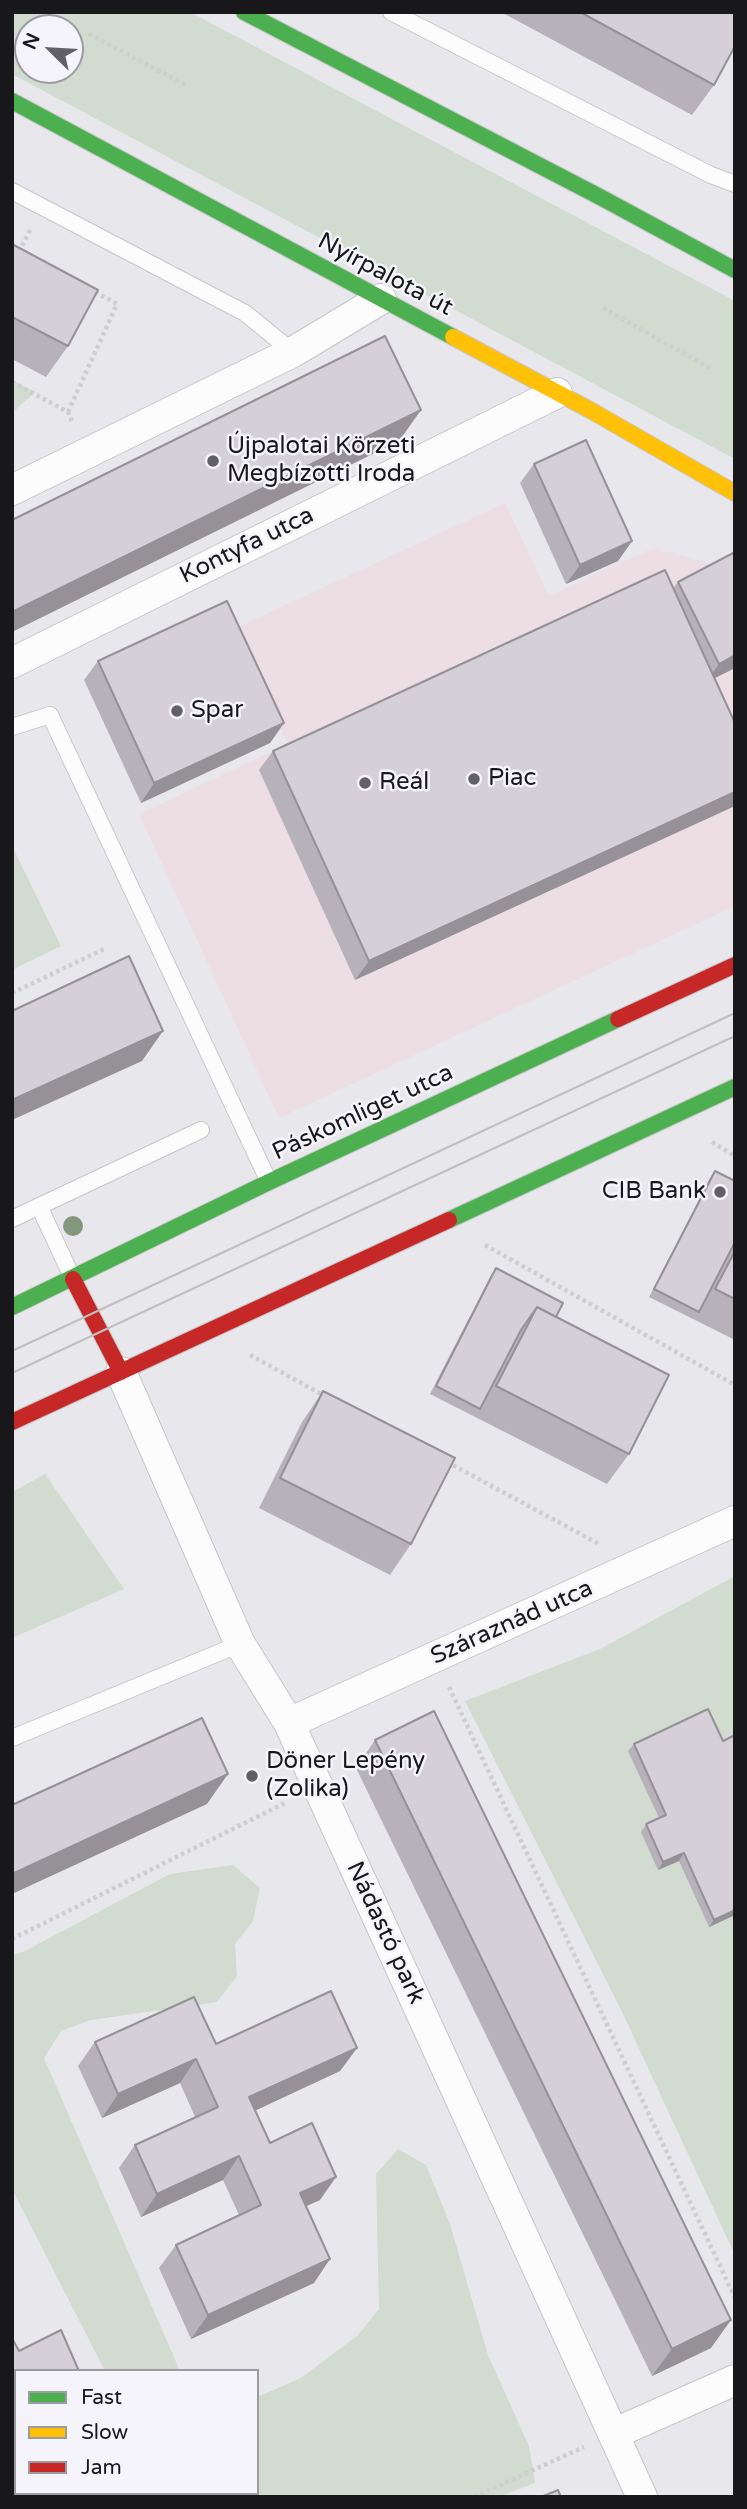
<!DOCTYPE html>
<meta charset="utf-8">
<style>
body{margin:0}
#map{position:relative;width:747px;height:2509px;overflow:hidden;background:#e8e8ec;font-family:"Varela Round",sans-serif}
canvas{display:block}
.frame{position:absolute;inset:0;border:14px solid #18171a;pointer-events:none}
.legend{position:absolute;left:14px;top:2369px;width:245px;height:126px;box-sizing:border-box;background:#f4f4fa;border:2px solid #9c9ca0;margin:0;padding:9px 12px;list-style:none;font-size:21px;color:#18171a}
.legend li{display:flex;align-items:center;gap:14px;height:35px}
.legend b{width:35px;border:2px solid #9c9ca0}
.north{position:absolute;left:14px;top:14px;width:70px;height:70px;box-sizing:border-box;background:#f4f4fa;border:2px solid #9c9ca0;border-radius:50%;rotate:294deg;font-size:19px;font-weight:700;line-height:28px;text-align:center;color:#18171a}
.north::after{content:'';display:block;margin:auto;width:24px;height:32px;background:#616064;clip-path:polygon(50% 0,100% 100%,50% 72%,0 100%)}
</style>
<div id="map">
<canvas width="747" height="2509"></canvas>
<div class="frame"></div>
<ul class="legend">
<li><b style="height:9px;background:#4caf50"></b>Fast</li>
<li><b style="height:9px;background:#ffc107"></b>Slow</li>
<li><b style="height:9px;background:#c62828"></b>Jam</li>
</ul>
<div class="north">N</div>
</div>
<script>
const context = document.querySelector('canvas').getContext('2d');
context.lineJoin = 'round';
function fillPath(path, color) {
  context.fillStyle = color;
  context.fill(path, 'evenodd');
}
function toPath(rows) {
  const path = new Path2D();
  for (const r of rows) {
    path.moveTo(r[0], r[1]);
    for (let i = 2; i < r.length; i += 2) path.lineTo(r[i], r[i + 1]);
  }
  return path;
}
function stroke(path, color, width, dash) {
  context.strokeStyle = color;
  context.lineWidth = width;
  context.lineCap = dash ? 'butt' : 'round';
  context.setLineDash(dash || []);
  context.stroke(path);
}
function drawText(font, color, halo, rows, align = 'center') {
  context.font = font + ' "Varela Round",sans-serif';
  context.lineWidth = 5;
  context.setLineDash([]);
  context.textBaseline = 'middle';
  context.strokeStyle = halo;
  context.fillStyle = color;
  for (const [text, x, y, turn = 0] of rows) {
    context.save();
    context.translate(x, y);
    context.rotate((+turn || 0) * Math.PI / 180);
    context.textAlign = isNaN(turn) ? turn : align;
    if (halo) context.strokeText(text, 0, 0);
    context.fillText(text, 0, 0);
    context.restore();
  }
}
fillPath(toPath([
 [505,503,549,596,653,548,735,570,735,906,279,1118,139,814,288,744,234,629]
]), '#ecdee3');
fillPath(toPath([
 [12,12,190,12,735,301,735,459,12,74],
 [28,28,70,28,70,70,28,70],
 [12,380,35,392,12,413],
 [12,846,61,946,12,970],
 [45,1474,124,1589,12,1638,12,1492],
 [735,1576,735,2255,622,2012,465,1701,600,1649],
 [233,1865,260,1888,253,1921,235,1944,237,1976,217,2002,91,2020,61,2031,44,2058,180,2371,105,2371,12,2189,12,1955,23,1952,170,1874],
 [398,2149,426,2165,450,2224,488,2355,529,2446,535,2483,498,2497,111,2497,114,2493,257,2493,257,2397,301,2378,358,2335,379,2309,376,2174]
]), '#d1dbd0');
const lane = toPath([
 [391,12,711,175,735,184],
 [12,191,245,313,293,352],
 [12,727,50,715,269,1182],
 [39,1206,73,1279],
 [12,1219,201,1130],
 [12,1738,240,1644]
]);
const street = toPath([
 [12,490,293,352,381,299],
 [12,663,557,393],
 [121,1372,240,1644,289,1723,642,2497],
 [289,1723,735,1521],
 [613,2434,735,2380]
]);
const fast = toPath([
 [244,12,602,198,735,270],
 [12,101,453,337],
 [449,1220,735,1087],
 [12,1307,269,1182,618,1019]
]);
const slow = toPath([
 [453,337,590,410,735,493]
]);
const jam = toPath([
 [618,1019,735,965],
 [73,1279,121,1372],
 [12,1422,449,1220]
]);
stroke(lane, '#c6c6c9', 18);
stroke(street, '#c6c6c9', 32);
stroke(fast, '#c6c6c9', 18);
stroke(slow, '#c6c6c9', 18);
stroke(jam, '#c6c6c9', 18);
stroke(toPath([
 [89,34,186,85],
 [19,252,30,230],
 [603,308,713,370],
 [12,382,68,412,73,424],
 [68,412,117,304,93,291],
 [12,993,104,949],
 [712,1142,735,1156],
 [485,1245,735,1385],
 [250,1355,325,1396],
 [447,1462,599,1544],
 [449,1687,735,2298],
 [12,1939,287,1802],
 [474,2497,584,2447]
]), '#cececf', 4.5, [3.5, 3.5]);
stroke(lane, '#fcfcfc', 16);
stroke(street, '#fcfcfc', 30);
stroke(fast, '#4caf50', 16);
stroke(slow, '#ffc107', 16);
stroke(jam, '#c62828', 16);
stroke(toPath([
 [12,1351,735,1013],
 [12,1373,735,1036]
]), '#bfbfc0', 2);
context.fillStyle = '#83977c';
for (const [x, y] of [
 [73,1226]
]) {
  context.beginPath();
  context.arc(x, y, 10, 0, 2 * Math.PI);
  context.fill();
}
fillPath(toPath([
 [501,12,735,12,714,85,692,115],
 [12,244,68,346,46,377,12,359],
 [534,464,632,541,618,561,566,584,520,483],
 [735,552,735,668,714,678,355,980,259,770,273,751,673,588,678,582],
 [98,661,284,723,270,743,141,803,84,680],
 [715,1171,735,1181,735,1340,649,1297,710,1178],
 [496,1268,556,1317,629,1454,607,1484,430,1394,491,1275],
 [323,1391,411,1544,390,1575,259,1508,302,1422],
 [735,1735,735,1915,709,1927,679,1861,658,1870,641,1832,646,1824,659,1818,628,1751,634,1744,723,1741],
 [375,1740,711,2348,652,2376,356,1768],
 [95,2042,216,2044,357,2048,340,2071,255,2110,270,2143,320,2200,306,2206,314,2283,191,2339,159,2268,176,2245,239,2215,223,2180,141,2217,119,2168,135,2145,195,2117,180,2083,102,2118,78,2066]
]), '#b7b2ba');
fillPath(toPath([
 [421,410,399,441,12,632,12,612],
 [632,541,618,561,566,584,580,565],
 [735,655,735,668,705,683,719,664],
 [284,723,270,743,141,803,154,783],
 [735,792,735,806,355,980,369,961],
 [163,1031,142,1061,12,1120,12,1100],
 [228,1774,207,1804,12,1894,12,1874],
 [684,1853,679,1861,658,1870,663,1862],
 [735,1910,735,1915,709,1927,714,1920],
 [357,2048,340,2071,233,2121,249,2097],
 [196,2059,180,2083,102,2118,118,2094],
 [239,2156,223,2180,141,2217,157,2194],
 [336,2177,320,2200,284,2216,300,2193],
 [330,2259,314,2283,191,2339,208,2315],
 [731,2320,711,2348,652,2376,672,2349]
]), '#959197');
const building = toPath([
 [580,12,735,12,735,46,714,85,580,12],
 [12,244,98,290,68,346,12,317,12,244],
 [385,336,421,410,12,612,12,520,385,336],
 [586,440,632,541,580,565,534,464,586,440],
 [735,552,735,655,719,664,678,582,735,552],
 [665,570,735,723,735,792,369,961,273,751,665,570],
 [227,601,284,723,154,783,98,661,227,601],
 [129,956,163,1031,12,1100,12,1011,129,956],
 [715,1171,735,1181,735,1242,699,1312,654,1289,715,1171],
 [735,1251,735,1299,715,1289,735,1251],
 [496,1268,563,1303,556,1317,537,1307,521,1330,480,1409,436,1386,496,1268],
 [537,1307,669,1375,629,1454,496,1386,537,1307],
 [323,1391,455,1458,411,1544,280,1478,323,1391],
 [708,1709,723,1741,735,1735,735,1910,714,1920,684,1853,663,1862,646,1824,666,1815,634,1744,708,1709],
 [434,1711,731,2320,672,2349,375,1740,434,1711],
 [202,1718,228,1774,12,1874,12,1805,202,1718],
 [331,1991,357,2048,249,2097,270,2143,312,2123,336,2177,300,2193,330,2259,208,2315,176,2245,261,2205,239,2156,157,2194,135,2145,218,2107,196,2059,118,2094,95,2042,194,1997,216,2044,331,1991],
 [61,2330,79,2371,16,2371,16,2493,82,2493,83,2497,12,2497,12,2338,19,2351,61,2330],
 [558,2490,561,2497,541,2497,558,2490]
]);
fillPath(building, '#d5cfd8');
stroke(building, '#959197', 2);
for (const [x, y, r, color] of [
 [213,461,7,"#616064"],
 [177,711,7,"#616064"],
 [474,779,7,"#616064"],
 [365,783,7,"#616064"],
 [720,1192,7,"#616064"],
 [252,1776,7,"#616064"]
]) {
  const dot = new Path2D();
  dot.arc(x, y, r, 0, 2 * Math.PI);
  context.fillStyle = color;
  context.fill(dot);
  stroke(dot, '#f4f4fa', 2.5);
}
drawText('24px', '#18171a', '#f4f4fa', [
 ["Nyírpalota út",385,275,28],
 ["Kontyfa utca",247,546,-26],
 ["Páskomliget utca",363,1113,-25],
 ["Száraznád utca",512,1623,-24],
 ["Nádastó park",385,1933,65]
]);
drawText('24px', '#18171a', '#f4f4fa', [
 ["Újpalotai Körzeti",227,447],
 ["Megbízotti Iroda",227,475],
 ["Spar",191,711],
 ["Piac",488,779],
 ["Reál",379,783],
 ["CIB Bank",706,1192,"right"],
 ["Döner Lepény",266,1762],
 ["(Zolika)",266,1790]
], 'left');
</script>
